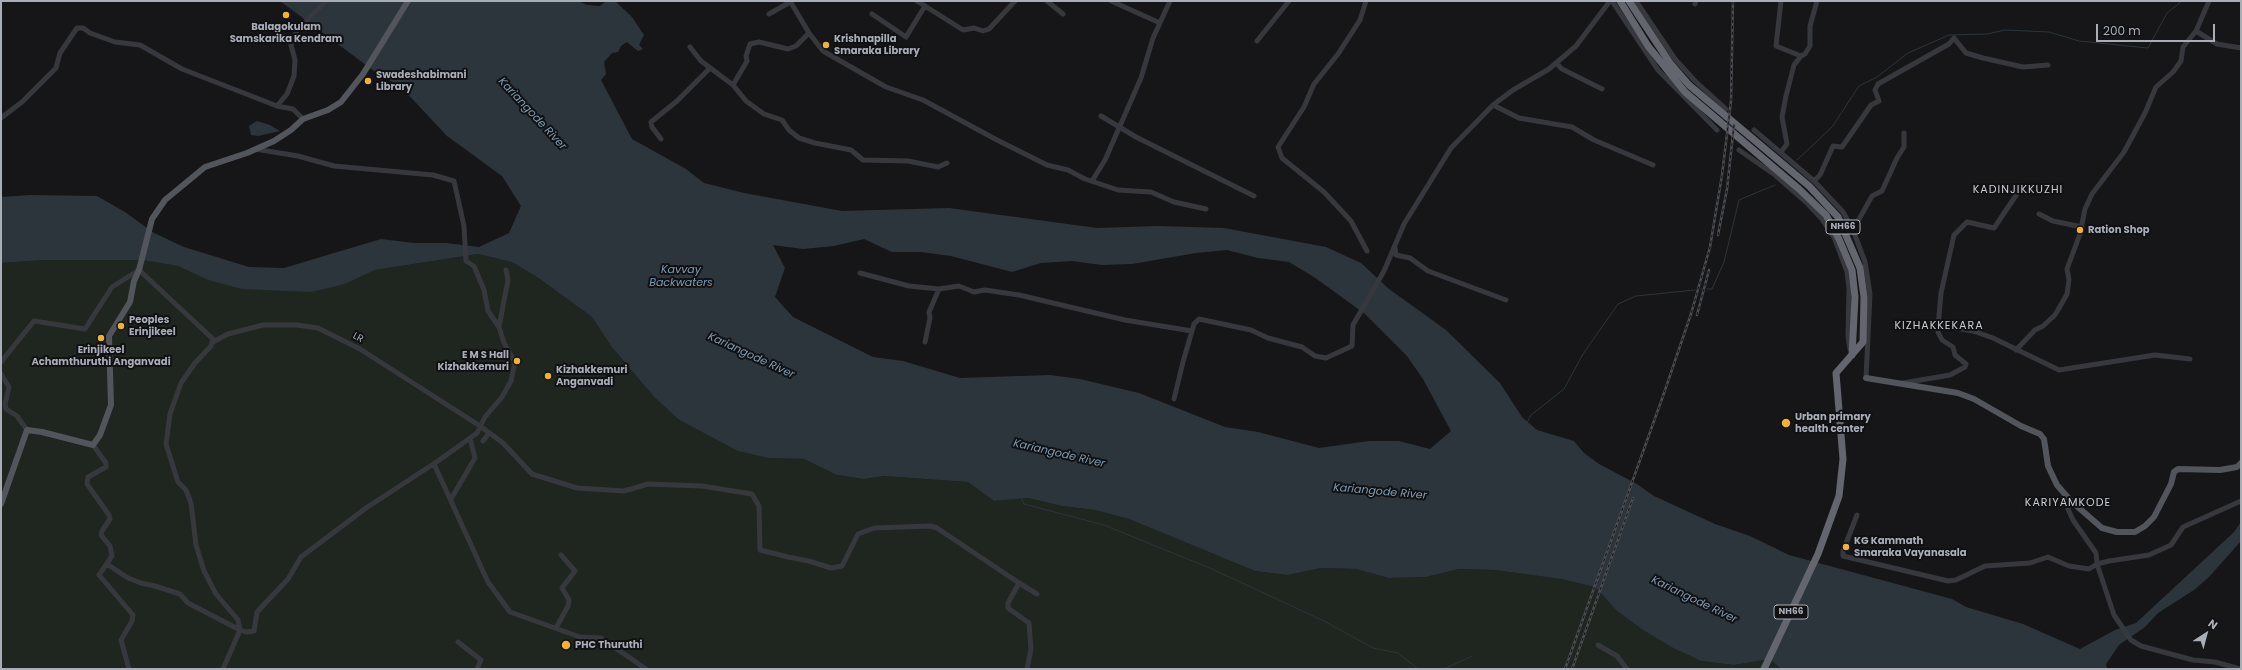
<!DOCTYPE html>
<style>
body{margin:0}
#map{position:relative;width:2242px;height:670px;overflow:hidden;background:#161618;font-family:Poppins,sans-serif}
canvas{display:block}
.frame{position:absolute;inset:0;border:2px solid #a8adb8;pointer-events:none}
.north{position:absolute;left:2186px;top:614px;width:40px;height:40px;-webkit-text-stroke:3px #111113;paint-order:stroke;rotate:36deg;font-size:11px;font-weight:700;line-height:16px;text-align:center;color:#a8adb8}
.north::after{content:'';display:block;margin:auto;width:14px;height:18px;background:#a8adb8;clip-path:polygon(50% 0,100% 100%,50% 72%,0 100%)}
.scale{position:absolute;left:2096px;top:24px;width:119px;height:18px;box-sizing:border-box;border:2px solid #a8adb8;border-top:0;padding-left:5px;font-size:12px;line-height:14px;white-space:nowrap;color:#a8adb8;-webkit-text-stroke:3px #111113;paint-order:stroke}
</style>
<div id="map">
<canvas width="2242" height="670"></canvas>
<div class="frame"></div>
<div class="north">N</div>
<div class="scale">200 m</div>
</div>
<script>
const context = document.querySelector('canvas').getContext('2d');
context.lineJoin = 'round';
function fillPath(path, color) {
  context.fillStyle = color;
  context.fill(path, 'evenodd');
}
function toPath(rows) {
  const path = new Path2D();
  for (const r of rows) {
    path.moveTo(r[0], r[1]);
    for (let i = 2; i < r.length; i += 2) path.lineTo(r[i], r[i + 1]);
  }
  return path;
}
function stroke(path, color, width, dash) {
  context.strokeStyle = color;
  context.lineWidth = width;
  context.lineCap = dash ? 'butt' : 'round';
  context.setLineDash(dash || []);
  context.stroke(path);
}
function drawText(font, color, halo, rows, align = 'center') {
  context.font = font + ' Poppins,sans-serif';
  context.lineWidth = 4;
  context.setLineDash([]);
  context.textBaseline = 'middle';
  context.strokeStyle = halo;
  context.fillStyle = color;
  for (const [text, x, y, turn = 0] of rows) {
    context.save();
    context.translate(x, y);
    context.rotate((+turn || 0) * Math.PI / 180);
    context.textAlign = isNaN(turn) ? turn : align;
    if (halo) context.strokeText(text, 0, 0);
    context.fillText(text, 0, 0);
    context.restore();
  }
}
fillPath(toPath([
 [478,254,512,262,540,279,592,317,611,346,654,397,678,419,769,458,804,459,837,475,864,479,884,476,968,482,994,501,1028,498,1062,506,1095,510,1129,519,1255,571,1288,575,1321,568,1356,569,1389,578,1426,577,1459,569,1495,570,1561,579,1595,587,1617,611,1643,630,1671,647,1701,661,1734,665,1770,659,1781,669,1,669,1,263,43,260,142,260,178,266,208,280,345,284,375,270]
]), '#1e261f');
fillPath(toPath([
 [280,1,578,1,587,5,600,6,606,1,615,1,632,17,644,35,639,45,643,49,638,51,627,42,621,46,618,52,612,53,604,62,606,74,601,80,632,139,686,169,704,183,744,193,842,211,949,208,1097,228,1158,226,1224,228,1326,247,1361,263,1389,289,1446,330,1500,383,1522,417,1537,430,1574,441,1584,453,1599,464,1637,484,1654,496,1715,524,1750,536,1789,555,1952,599,1966,607,2023,624,2080,649,2115,630,2136,623,2234,532,2241,522,2241,541,2209,577,2194,590,2158,613,2145,627,2119,645,2106,664,2107,669,1781,669,1770,659,1734,665,1701,661,1671,647,1643,630,1617,611,1595,587,1561,579,1495,570,1459,569,1426,577,1389,578,1356,569,1321,568,1288,575,1255,571,1129,519,1095,510,1062,506,1028,498,994,501,968,482,884,476,864,479,837,475,804,459,769,458,738,451,678,419,654,397,611,346,592,317,540,279,512,262,478,254,375,270,345,284,311,292,242,289,208,280,178,266,142,260,43,260,1,263,1,197,30,195,97,196,125,212,154,233,184,247,249,267,284,268,381,239,414,243,446,243,479,247,509,233,521,206,502,176,447,136,402,88,374,71],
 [864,239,892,252,921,252,951,256,1012,272,1041,263,1072,261,1102,265,1132,264,1196,253,1227,250,1258,258,1289,262,1314,277,1365,314,1407,356,1423,379,1451,431,1430,449,1399,441,1369,441,1319,448,1258,432,1225,427,1139,393,1080,379,1050,375,960,378,903,361,873,357,793,317,775,297,785,268,773,245,803,249,834,246],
 [257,121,270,125,280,131,258,136,251,135,249,126]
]), '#2c353c');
stroke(toPath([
 [1797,160,1832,127,1859,86,1877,77,1908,53,1949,35,1987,34,2005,30,2049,32,2079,41,2148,48,2167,13,2182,1],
 [1701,289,1702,289],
 [1707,289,1712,289,1724,262,1739,200,1775,185],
 [1527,423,1531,415,1564,389,1583,354,1618,304,1636,296,1695,290],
 [1022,499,1024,504,1104,525,1212,569,1324,621,1373,648,1398,653,1418,669],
 [1444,669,1472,656]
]), '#2c353c', 1);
stroke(toPath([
 [790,1,809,33,823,51,886,87,923,100,997,140,1047,165,1068,170,1085,179,1118,190,1151,192,1174,202,1206,209],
 [917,1,963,30,974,28,983,31,989,29,1015,1],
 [1047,1,1063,14],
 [1111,1,1160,23],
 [1366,1,1360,20,1338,54,1314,84,1304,107,1278,147,1282,158,1324,192,1351,221,1367,251],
 [1612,1,1658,70,1717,130],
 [1636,1,1675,59,1695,81,1726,109],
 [1781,1,1776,46,1801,56,1805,54,1810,46,1810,26,1817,1],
 [1695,4,1696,1],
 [769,14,792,1],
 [872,14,906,37,925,6],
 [2196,31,2217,44,2241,48],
 [809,33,796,46,788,49,759,42,750,44,746,56,747,61,733,85,746,101,764,114,782,120,789,130,799,138,815,143,851,150,863,160,908,161,938,167,947,163],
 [1257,41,1289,1],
 [690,47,701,61,733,85],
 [1556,63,1562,69,1602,89],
 [1493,105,1519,118,1572,127,1594,140,1653,165],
 [277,106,287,94,294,76,295,60,291,45,297,30,326,1],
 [1101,116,1136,137,1254,196],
 [1,118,22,102,56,68,60,53,77,28,83,28,90,33,115,42,140,45,182,69,277,106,293,109,303,119],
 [1754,130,1814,181,1843,212,1853,230,1865,262,1870,294,1866,378],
 [661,139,652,127,651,122,677,101,710,68],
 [255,149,298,156,334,166,433,175,454,181,464,226,466,261,474,266,484,290,488,311,499,327],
 [1739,150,1775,175,1806,202,1822,219,1834,237,1847,272,1849,288,1848,336,1850,349],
 [1781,152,1787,144,1782,117,1786,96,1794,65,1801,56],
 [1092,181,1105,160,1141,78,1153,38,1170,1],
 [1814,181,1820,175,1833,146,1842,147,1871,105,1879,101,1875,90,1878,84,1949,44,1954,38,1966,53,1983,58,2023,67,2048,65],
 [2039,214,2053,221,2082,227],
 [1853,230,1872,196,1882,191,1897,158,1904,147,1904,133],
 [1395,248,1396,255,1410,258,1428,271,1506,300],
 [860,273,909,286,939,289],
 [1938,327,1941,293,1954,235,1967,222,1994,228,2019,191],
 [213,342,228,334,263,325,297,325,318,328,360,349,480,426,503,443,532,474,577,488,624,491,648,484,702,486,752,494,759,506,760,550,788,557,809,561,831,568,842,566,858,534,874,528,930,526,937,528,1019,583,1008,603,1008,608,1029,623,1031,649,1027,669],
 [925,342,930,318,929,312,939,289,959,286,974,292,985,290,1019,295,1125,320,1192,331],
 [2016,350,2035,330,2043,326,2055,315,2062,303,2067,294,2069,280,2067,269,2080,234,2085,209,2092,194,2124,152,2145,113,2156,87,2173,72,2181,61,2183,47,2196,31,2209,1],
 [1,362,34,321,85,329,112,287,139,270,213,339,211,346,195,363,181,383,170,414,166,444,178,482,186,490,191,503,196,545,204,571,216,594,238,620,240,630,223,669],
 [1,374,9,387,5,404,6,409,17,416,27,430],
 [1903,383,1950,375,1965,367,1966,364,1955,355,1953,347,1942,340,1938,332,1938,327,1944,326,1973,331,1993,338,2059,370,2155,355,2190,359],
 [1174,399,1183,362,1194,324,1199,319,1251,330,1268,338,1302,347,1315,356,1326,358,1352,346,1353,325,1384,271,1404,224,1451,148,1493,105,1513,90,1549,69,1576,46,1610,1],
 [483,441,489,433],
 [93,445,106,463,106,467,88,477,87,484,109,515,110,519,102,531,101,535,110,546,112,556,99,575,133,615,132,621,121,640,129,669],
 [434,464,488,582,510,612,580,637,601,638,646,669],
 [451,499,475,458,470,438],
 [2071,501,2068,509,2073,520,2096,553,2097,564,2114,615,2131,640,2141,646,2193,660,2215,662,2240,669],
 [1857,515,1843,551,1843,556,1948,581,1956,580,1985,566,2030,563,2048,557,2069,566,2089,569,2097,564,2109,561,2149,555,2171,545,2183,527,2241,501],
 [107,564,128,578,141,583,155,586,180,594,188,603,240,630,246,632,254,631,257,612,288,579,301,557,366,508,438,461,477,433,485,417,502,397,511,381,515,362,504,343,499,327,508,280,506,270],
 [1019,583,1037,594],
 [556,628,568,606,569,600,562,588,575,571,561,555],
 [458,642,481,660,477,669],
 [1598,645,1617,656,1627,669]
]), '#37383d', 5);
stroke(toPath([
 [1866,378,1958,393,1974,399,2021,426,2040,434,2044,439,2048,466,2057,485,2071,501,2102,528,2117,532,2135,532,2145,526,2154,517,2171,484,2174,472,2178,469,2220,470,2237,467,2241,463],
 [1,504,27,430,42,432,93,445,100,435,111,405,109,336,130,302,134,281,139,270,152,219,165,200,205,167,247,153,274,141,291,130,303,119,328,110,341,102,363,74,408,1]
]), '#53555c', 6);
stroke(toPath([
 [1620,1,1648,46,1685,92,1799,189,1826,215,1839,239,1852,270,1855,297,1852,355],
 [1629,1,1670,63,1689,85,1809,186,1838,217,1860,268,1864,297,1863,342,1836,373,1843,459,1839,496,1818,554,1764,669]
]), '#63666e', 7);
const rail = toPath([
 [1718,235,1727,189,1734,125],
 [1697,315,1709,270],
 [1565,669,1663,396,1691,314,1710,247,1722,175,1731,101,1733,1],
 [1572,669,1633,498]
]);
stroke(rail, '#4a4c52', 2.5);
stroke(rail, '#111113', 1, [3]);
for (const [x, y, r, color] of [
 [286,15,4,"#f2b134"],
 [826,45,4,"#f2b134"],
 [368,81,4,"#f2b134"],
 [2080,230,4,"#f2b134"],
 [121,326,4,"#f2b134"],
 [101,338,4,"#f2b134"],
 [517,361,4,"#f2b134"],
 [548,376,4,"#f2b134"],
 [1786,423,5,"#f2b134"],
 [1846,547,4,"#f2b134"],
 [566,645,5,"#f2b134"]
]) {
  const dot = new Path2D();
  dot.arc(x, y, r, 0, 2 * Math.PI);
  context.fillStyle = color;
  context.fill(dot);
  stroke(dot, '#111113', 1.5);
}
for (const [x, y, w] of [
 [1843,227,34],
 [1791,612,34]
]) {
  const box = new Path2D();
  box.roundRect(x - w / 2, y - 7, w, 14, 3);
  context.fillStyle = '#111113';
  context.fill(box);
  stroke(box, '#a8adb8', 1);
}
drawText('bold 9px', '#a8adb8', null, [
 ["NH66",1843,227],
 ["NH66",1791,612]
]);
drawText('bold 10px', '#a8adb8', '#111113', [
 ["Balagokulam",286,27,"center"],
 ["Samskarika Kendram",286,39,"center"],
 ["Krishnapilla",834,39],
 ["Smaraka Library",834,51],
 ["Swadeshabimani",376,75],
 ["Library",376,87],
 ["Ration Shop",2088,230],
 ["Peoples",129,320],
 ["Erinjikeel",129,332],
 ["Erinjikeel",101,350,"center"],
 ["Achamthuruthi Anganvadi",101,362,"center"],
 ["E M S Hall",509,355,"right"],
 ["Kizhakkemuri",509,367,"right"],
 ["Kizhakkemuri",556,370],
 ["Anganvadi",556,382],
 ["Urban primary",1795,417],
 ["health center",1795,429],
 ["KG Kammath",1854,541],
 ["Smaraka Vayanasala",1854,553],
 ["PHC Thuruthi",575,645]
], 'left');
drawText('10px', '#a8adb8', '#111113', [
 ["LR",358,338,27]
]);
drawText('italic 11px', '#7f9bb3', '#111113', [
 ["Kariangode River",532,114,47],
 ["Kavvay",681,270],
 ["Backwaters",681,283],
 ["Kariangode River",751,356,25],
 ["Kariangode River",1059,454,13],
 ["Kariangode River",1380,492,5],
 ["Kariangode River",1694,600,26]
]);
context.letterSpacing = '1px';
drawText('11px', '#c9ccd4', '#111113', [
 ["KADINJIKKUZHI",2018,190],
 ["KIZHAKKEKARA",1939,326],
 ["KARIYAMKODE",2068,503]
]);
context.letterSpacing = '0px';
</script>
